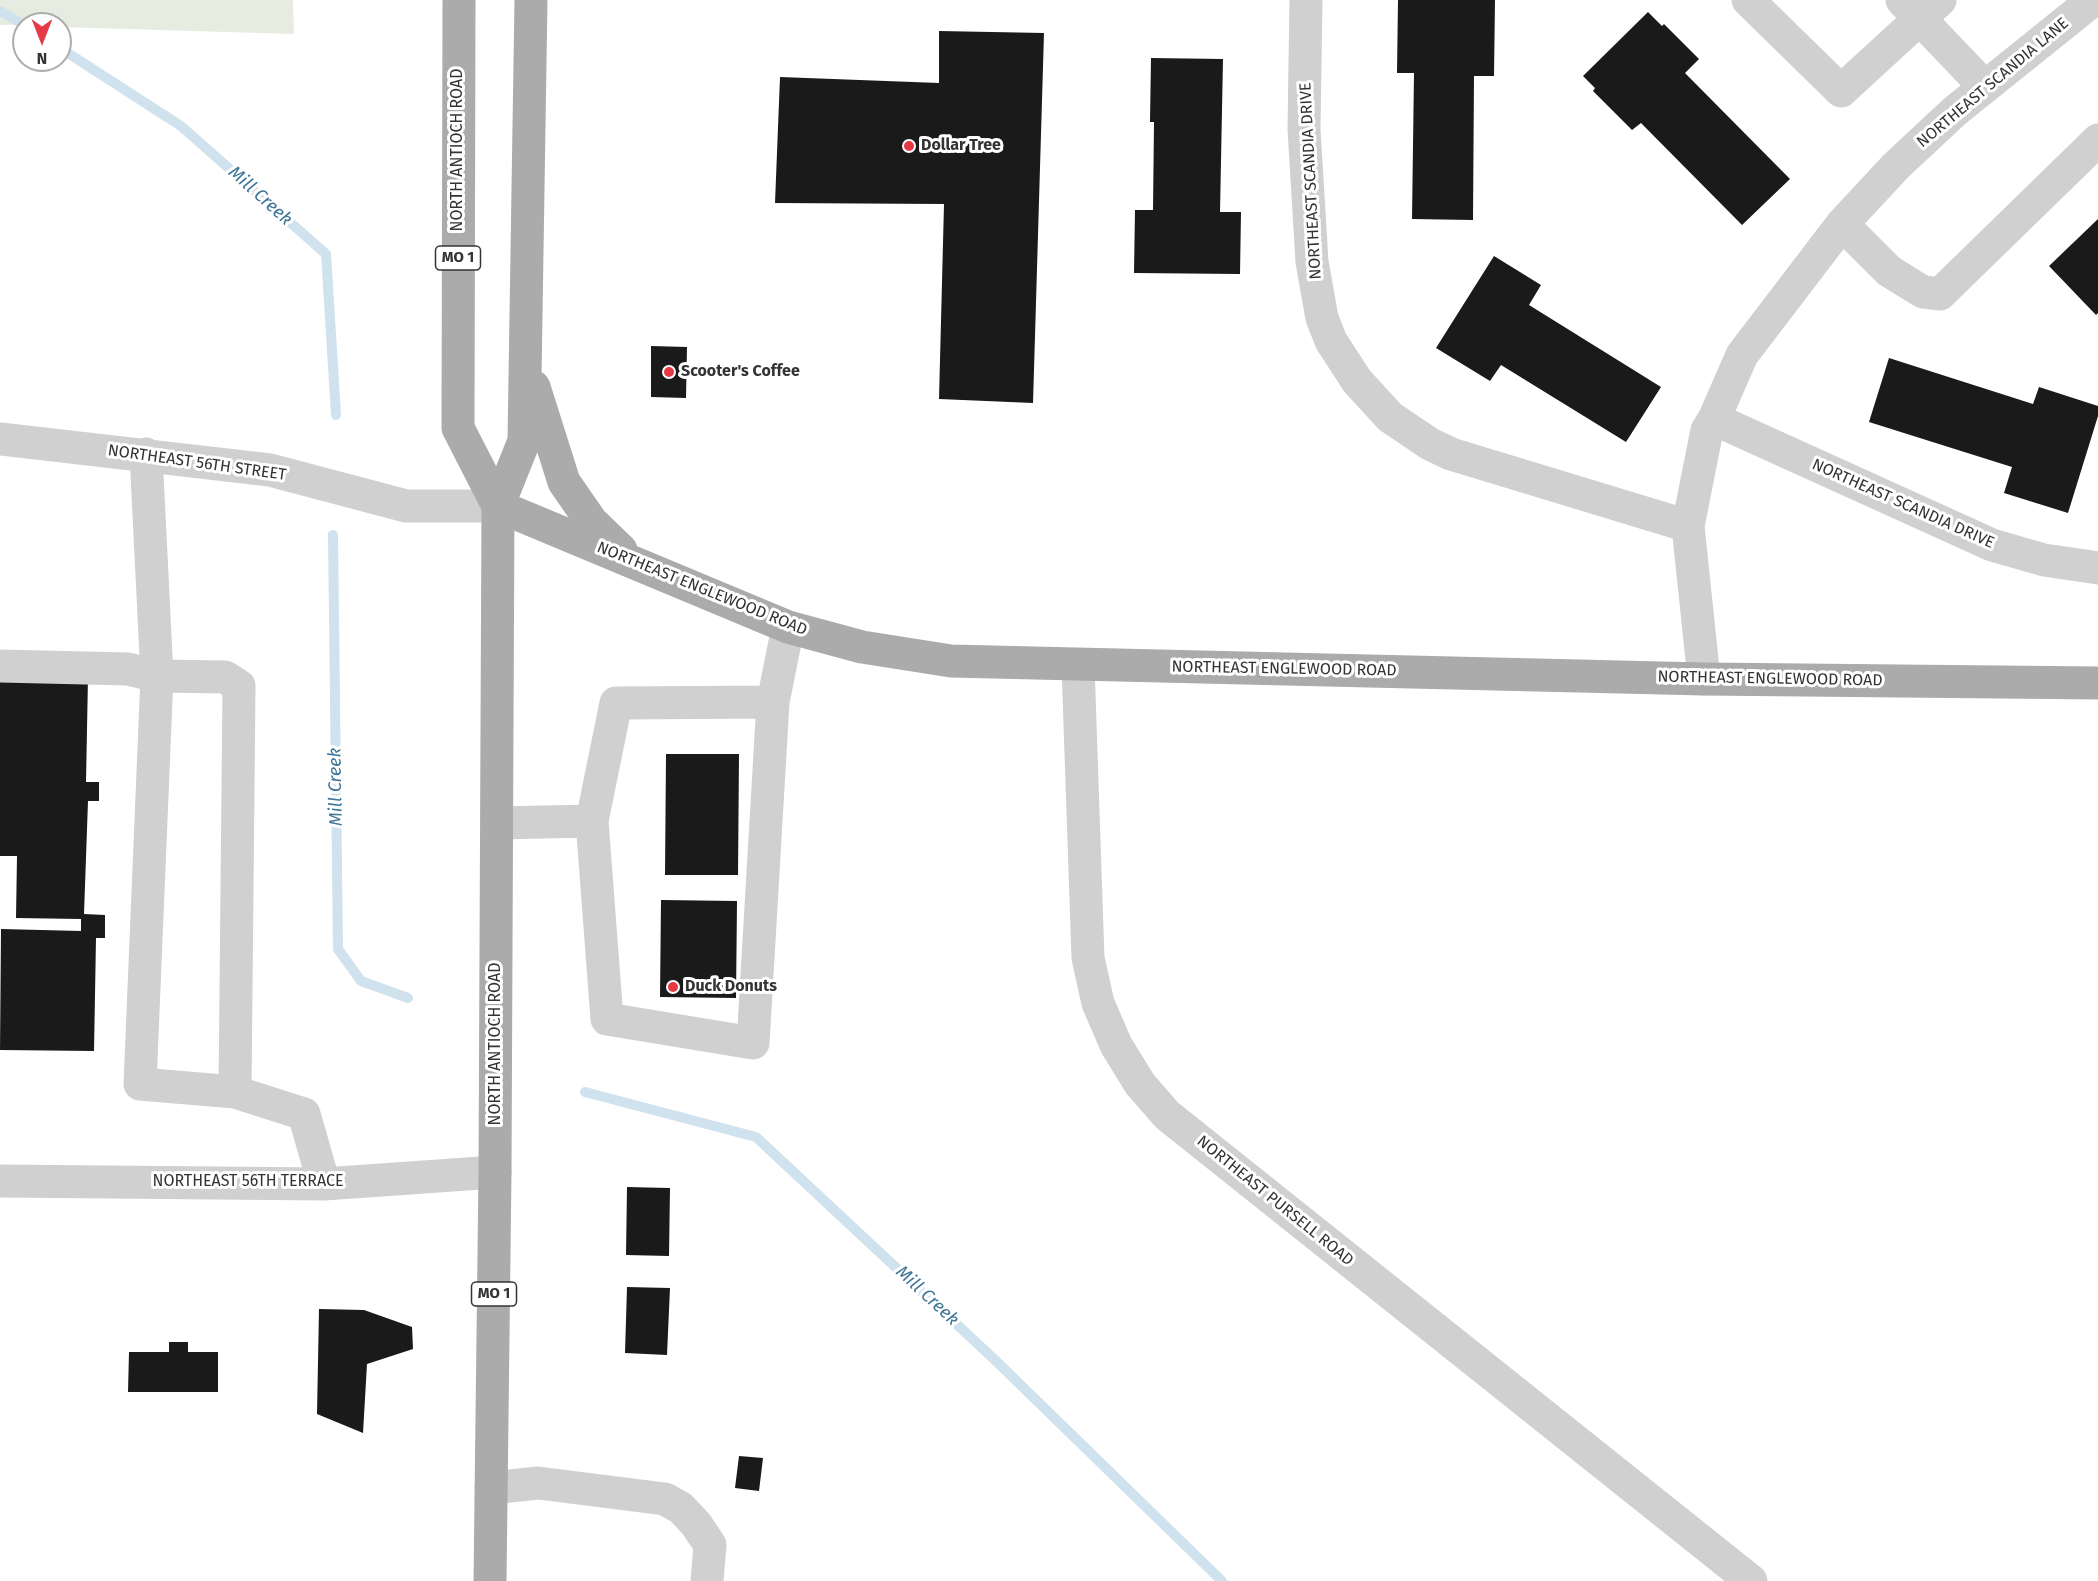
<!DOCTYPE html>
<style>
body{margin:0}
#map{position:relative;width:2098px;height:1581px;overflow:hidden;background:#fff;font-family:"Fira Sans",sans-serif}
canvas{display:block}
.north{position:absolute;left:12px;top:12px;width:60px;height:60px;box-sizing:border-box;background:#fff;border:2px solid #adadad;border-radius:50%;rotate:180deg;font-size:16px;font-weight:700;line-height:24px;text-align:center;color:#333}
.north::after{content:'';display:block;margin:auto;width:21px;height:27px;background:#e63946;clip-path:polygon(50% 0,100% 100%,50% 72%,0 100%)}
</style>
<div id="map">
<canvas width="2098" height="1581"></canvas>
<div class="north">N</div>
</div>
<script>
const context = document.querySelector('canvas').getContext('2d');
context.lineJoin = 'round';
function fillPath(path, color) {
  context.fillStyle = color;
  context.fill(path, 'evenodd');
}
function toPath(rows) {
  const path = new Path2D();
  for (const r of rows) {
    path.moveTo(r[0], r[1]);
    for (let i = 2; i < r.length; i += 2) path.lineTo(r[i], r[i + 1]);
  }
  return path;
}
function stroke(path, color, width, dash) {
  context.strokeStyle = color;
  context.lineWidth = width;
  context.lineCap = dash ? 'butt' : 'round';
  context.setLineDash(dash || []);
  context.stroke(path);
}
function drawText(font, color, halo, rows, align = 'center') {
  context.font = font + ' "Fira Sans",sans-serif';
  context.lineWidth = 6;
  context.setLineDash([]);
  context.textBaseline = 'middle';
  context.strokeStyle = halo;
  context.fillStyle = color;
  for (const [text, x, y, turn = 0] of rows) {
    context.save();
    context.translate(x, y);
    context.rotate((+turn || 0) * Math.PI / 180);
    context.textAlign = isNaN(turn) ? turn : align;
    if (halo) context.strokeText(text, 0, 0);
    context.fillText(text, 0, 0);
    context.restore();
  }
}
fillPath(toPath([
 [0,0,293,0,294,34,60,27,60,24,0,25]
]), '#e6ecdf');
stroke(toPath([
 [0,11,24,25],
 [60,48,181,126,326,254,336,415],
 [333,535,338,949,361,981,408,998],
 [585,1092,756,1137,995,1360,1222,1581]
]), '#cfe2ee', 10);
fillPath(toPath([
 [1398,0,1495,0,1494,76,1474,76,1473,220,1412,219,1414,73,1397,73],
 [1648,12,1662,26,1664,24,1699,59,1685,73,1790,179,1742,225,1641,123,1632,130,1593,91,1595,88,1583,76],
 [939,31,1044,33,1033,403,939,399,944,204,775,203,780,77,939,83],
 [1151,58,1223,59,1220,212,1241,212,1240,274,1134,273,1135,210,1153,210,1154,122,1150,122],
 [2098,219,2098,313,2096,315,2049,266],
 [1494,256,1541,285,1529,305,1661,387,1626,442,1501,365,1490,381,1436,348],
 [651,346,687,347,686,398,651,397],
 [1889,358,2033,404,2039,387,2098,406,2098,416,2068,513,2004,493,2012,467,1869,422],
 [0,675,88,677,86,782,99,782,99,801,88,801,84,914,105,915,105,938,96,938,94,1051,0,1050,1,929,81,931,81,919,16,918,17,856,0,856],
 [666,754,739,754,738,875,665,875],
 [661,900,737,901,736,998,660,997],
 [627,1187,670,1188,669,1256,626,1255],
 [627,1287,670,1288,667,1355,625,1353],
 [319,1309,364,1310,412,1327,413,1349,367,1364,363,1433,317,1414],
 [169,1342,188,1342,188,1352,218,1352,218,1392,128,1392,129,1352,169,1352],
 [739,1456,763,1458,759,1491,735,1488]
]), '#1a1a1a');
stroke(toPath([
 [1306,0,1304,129,1312,262,1322,318,1331,341,1357,381,1390,417,1430,444,1451,454,1688,526],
 [1748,0,1841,91,1940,0],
 [1902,0,1985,87],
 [1842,224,1889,271,1923,292,1940,294,2098,140],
 [1714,419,1992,545,2044,560,2098,568],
 [0,439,270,470,406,506,498,506],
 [1078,665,1088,958,1098,1003,1116,1045,1140,1084,1167,1115,1751,1581],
 [0,666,128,669,157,676,146,454],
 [1704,679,1688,526,1707,430,1714,419,1742,355,1842,224,1896,166,1955,111,2093,0],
 [773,702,616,703,592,821,607,1019,753,1043,773,702,788,627],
 [497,823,592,821],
 [235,1092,239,686,225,677,157,676,140,1084,235,1092,304,1114,324,1184],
 [0,1181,324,1184,495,1172],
 [491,1488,538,1483,665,1499,681,1508,696,1524,710,1545,707,1581]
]), '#d0d0d0', 33);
stroke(toPath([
 [459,0,458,428,498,506],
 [534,387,564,482,591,521,621,550],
 [498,506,788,627,862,647,951,661,1704,679,2098,683],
 [490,1581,495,1172,498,506,524,441,531,0]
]), '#ababab', 33);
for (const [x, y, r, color] of [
 [909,146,6,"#e63946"],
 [669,372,6,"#e63946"],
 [673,987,6,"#e63946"]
]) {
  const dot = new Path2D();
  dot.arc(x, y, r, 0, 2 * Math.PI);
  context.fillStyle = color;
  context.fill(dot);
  stroke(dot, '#fff', 2);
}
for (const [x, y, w] of [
 [458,258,45],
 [494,1294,45]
]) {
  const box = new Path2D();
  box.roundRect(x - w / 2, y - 12, w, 24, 4.5);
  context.fillStyle = '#fff';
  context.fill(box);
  stroke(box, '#333', 1.5);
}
drawText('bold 15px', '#333', null, [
 ["MO 1",458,258],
 ["MO 1",494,1294]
]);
drawText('16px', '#333', '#fff', [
 ["NORTHEAST SCANDIA LANE",1993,83,-40],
 ["NORTH ANTIOCH ROAD",458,150,-90],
 ["NORTHEAST SCANDIA DRIVE",1311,181,-93],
 ["NORTHEAST 56TH STREET",197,463,8],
 ["NORTHEAST SCANDIA DRIVE",1903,504,24],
 ["NORTHEAST ENGLEWOOD ROAD",702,589,22],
 ["NORTHEAST ENGLEWOOD ROAD",1284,669,1],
 ["NORTHEAST ENGLEWOOD ROAD",1770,679,1],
 ["NORTH ANTIOCH ROAD",496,1044,-90],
 ["NORTHEAST 56TH TERRACE",248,1182],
 ["NORTHEAST PURSELL ROAD",1275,1201,39]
]);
drawText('bold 16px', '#333', '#fff', [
 ["Dollar Tree",921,146],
 ["Scooter's Coffee",681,372],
 ["Duck Donuts",685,987]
], 'left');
drawText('italic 18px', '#3f7597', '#fff', [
 ["Mill Creek",260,196,42],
 ["Mill Creek",336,787,-91],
 ["Mill Creek",927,1296,43]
]);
</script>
